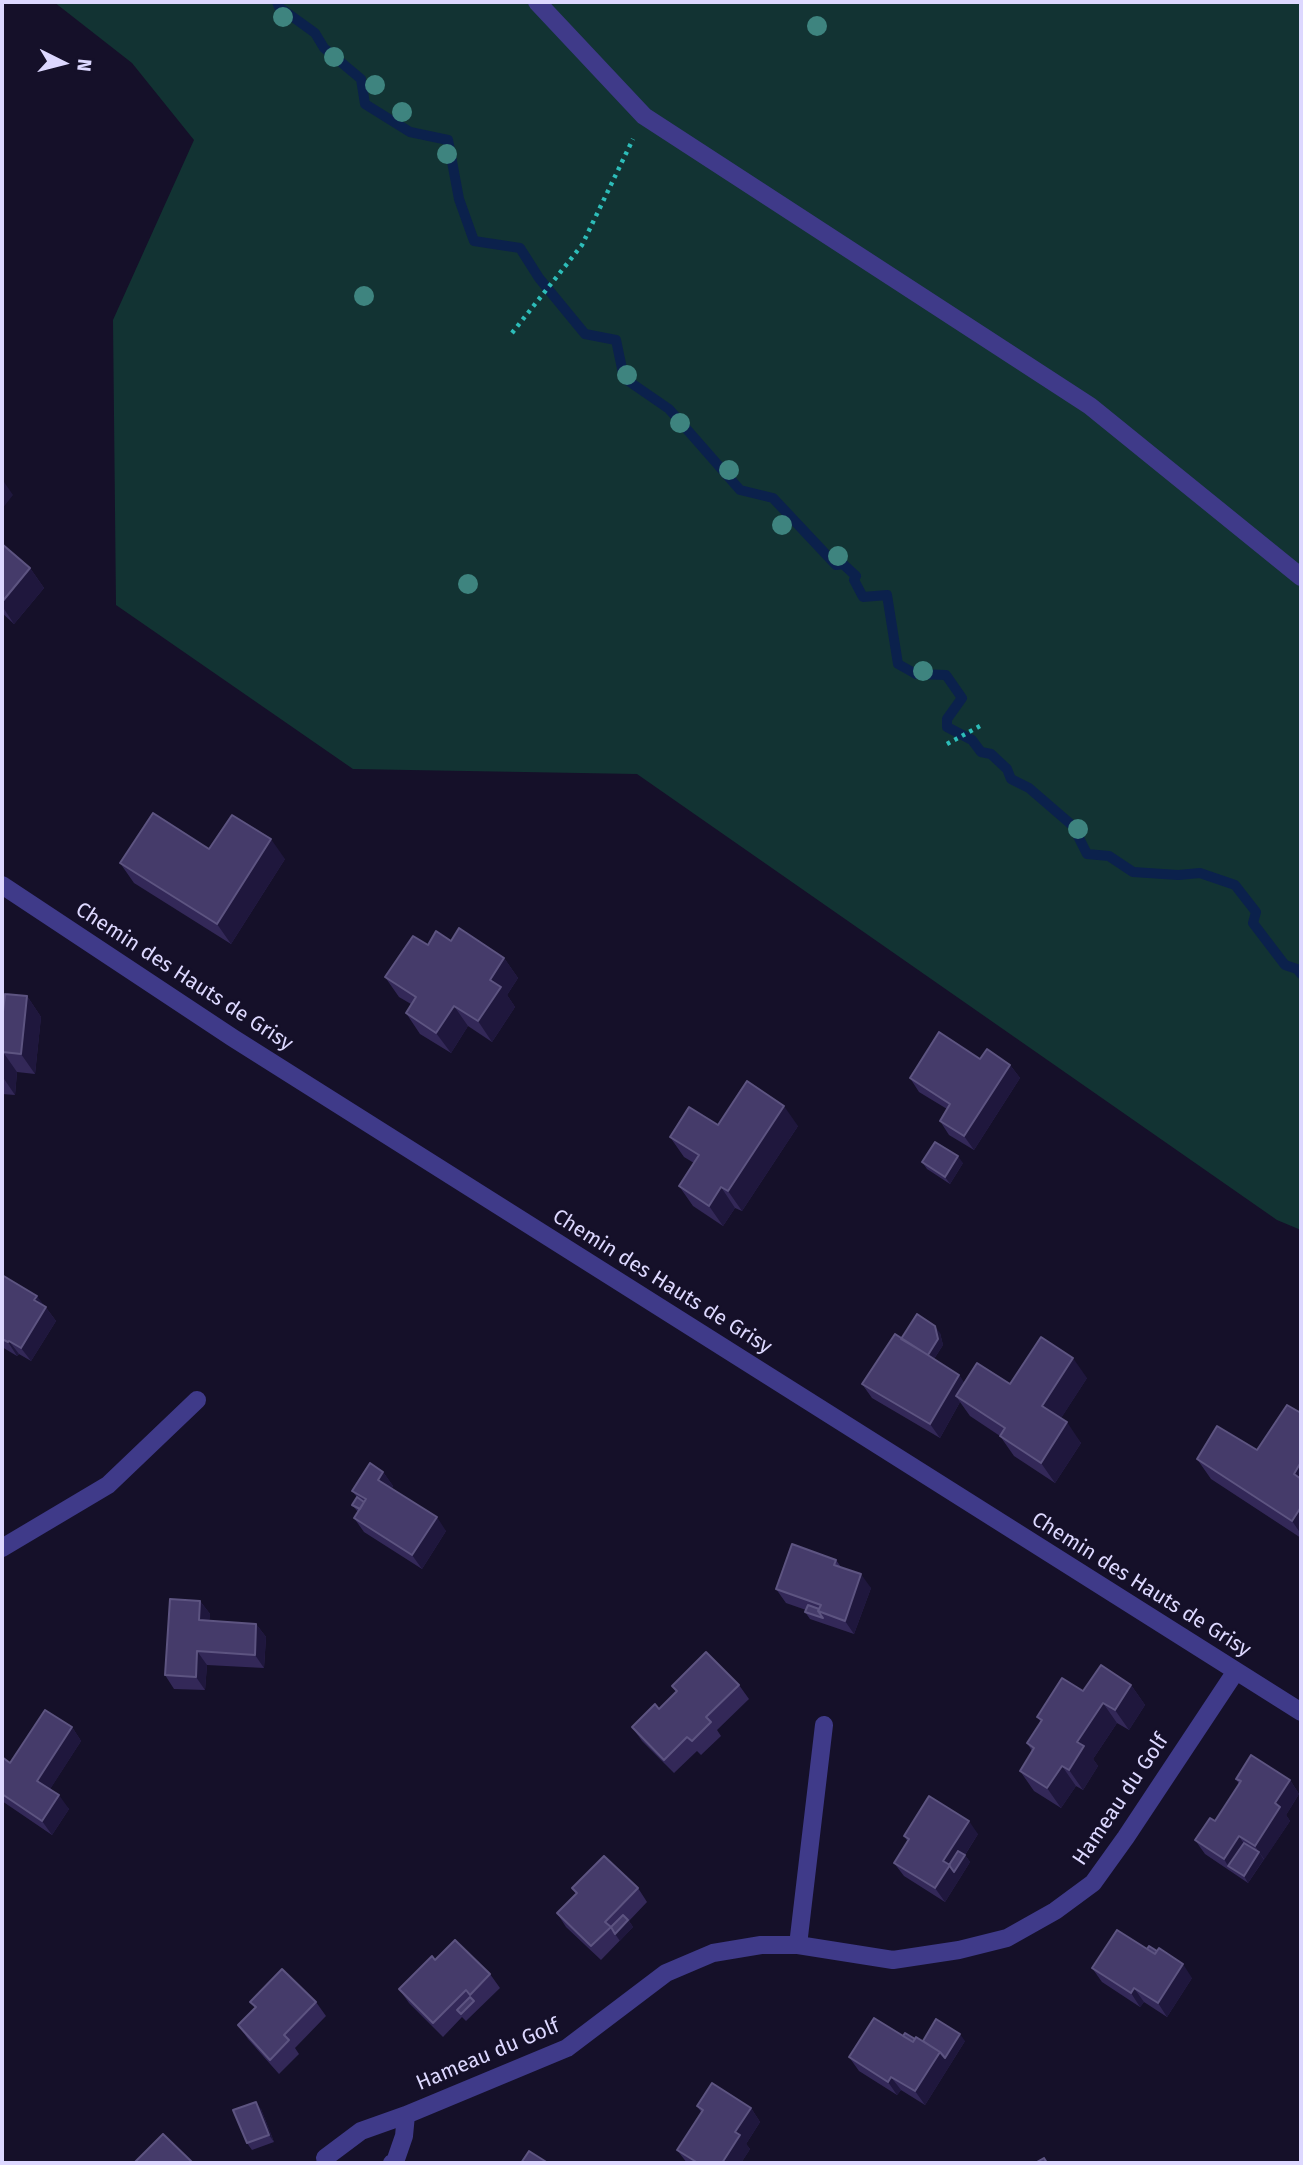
<!DOCTYPE html>
<style>
body{margin:0}
#map{position:relative;width:1303px;height:2165px;overflow:hidden;background:#151029;font-family:"Fira Sans",sans-serif}
canvas{display:block}
.frame{position:absolute;inset:0;border:4px solid #ddd8ff;pointer-events:none}
.north{position:absolute;left:28px;top:28px;width:70px;height:70px;-webkit-text-stroke:5px #151029;paint-order:stroke;rotate:96deg;font-size:19px;font-weight:700;line-height:28px;text-align:center;color:#ddd8ff}
.north::after{content:'';display:block;margin:auto;width:24px;height:32px;background:#ddd8ff;clip-path:polygon(50% 0,100% 100%,50% 72%,0 100%)}
</style>
<div id="map">
<canvas width="1303" height="2165"></canvas>
<div class="frame"></div>
<div class="north">N</div>
</div>
<script>
const context = document.querySelector('canvas').getContext('2d');
context.lineJoin = 'round';
function fillPath(path, color) {
  context.fillStyle = color;
  context.fill(path, 'evenodd');
}
function toPath(rows) {
  const path = new Path2D();
  for (const r of rows) {
    path.moveTo(r[0], r[1]);
    for (let i = 2; i < r.length; i += 2) path.lineTo(r[i], r[i + 1]);
  }
  return path;
}
function stroke(path, color, width, dash) {
  context.strokeStyle = color;
  context.lineWidth = width;
  context.lineCap = dash ? 'butt' : 'round';
  context.setLineDash(dash || []);
  context.stroke(path);
}
function drawText(font, color, halo, rows, align = 'center') {
  context.font = font + ' "Fira Sans",sans-serif';
  context.lineWidth = 5;
  context.setLineDash([]);
  context.textBaseline = 'middle';
  context.strokeStyle = halo;
  context.fillStyle = color;
  for (const [text, x, y, turn = 0] of rows) {
    context.save();
    context.translate(x, y);
    context.rotate((+turn || 0) * Math.PI / 180);
    context.textAlign = isNaN(turn) ? turn : align;
    if (halo) context.strokeText(text, 0, 0);
    context.fillText(text, 0, 0);
    context.restore();
  }
}
fillPath(toPath([
 [54,2,1301,2,1301,1230,1277,1220,637,774,353,769,116,605,113,320,194,140,132,63]
]), '#123333');
stroke(toPath([
 [277,2,279,7,315,33,324,48,361,79,365,104,410,132,448,140,459,199,474,241,520,248,539,278,585,334,616,340,624,378,669,409,740,490,773,498,836,565,843,564,856,576,854,580,863,597,887,595,898,664,916,674,946,675,962,698,947,719,947,727,972,740,981,752,991,754,1007,769,1011,779,1029,788,1073,826,1087,854,1109,856,1133,872,1178,875,1200,873,1235,885,1256,912,1253,923,1285,965,1297,969,1301,974]
]), '#0b214c', 10);
stroke(toPath([
 [512,333,582,245,633,139],
 [947,744,980,726]
]), '#2dbdb9', 4.5, [3.5, 5]);
stroke(toPath([
 [537,2,644,116,1090,406,1301,577],
 [2,885,233,1038,1301,1712],
 [2,1548,108,1485,197,1400],
 [798,1945,824,1725],
 [325,2158,361,2131,406,2115],
 [392,2163,395,2162,404,2136,406,2115,567,2048,666,1973,713,1953,761,1945,798,1945,893,1960,959,1950,1007,1938,1055,1911,1093,1883,1126,1837,1236,1671]
]), '#3f3a89', 18);
context.fillStyle = '#3e847f';
for (const [x, y] of [
 [283,17],
 [817,26],
 [334,57],
 [375,85],
 [402,112],
 [447,154],
 [364,296],
 [627,375],
 [680,423],
 [729,470],
 [782,525],
 [838,556],
 [468,584],
 [923,671],
 [1078,829]
]) {
  context.beginPath();
  context.arc(x, y, 10, 0, 2 * Math.PI);
  context.fill();
}
fillPath(toPath([
 [2,544,30,568,44,588,14,624,2,613],
 [285,859,231,944,134,883,120,863],
 [451,941,504,958,518,978,507,995,515,1007,492,1042,468,1026,451,1053,420,1034,406,1013,411,1004,399,997,385,977,428,945],
 [27,996,41,1017,35,1074,17,1072,15,1095,2,1094,2,1021],
 [980,1059,1010,1065,1020,1078,974,1150,949,1135,940,1121,947,1109,919,1092,910,1078],
 [718,1125,798,1126,742,1211,735,1208,723,1226,693,1206,679,1186,694,1163,684,1157,670,1137],
 [922,1162,963,1163,950,1184,927,1169],
 [2,1275,44,1305,56,1321,31,1361,19,1354,17,1356,2,1347],
 [940,1333,943,1345,934,1359,959,1375,964,1383,1010,1384,1087,1378,1061,1418,1081,1443,1055,1483,1014,1456,1000,1436,970,1416,960,1402,940,1438,872,1398,862,1384,901,1339],
 [1301,1413,1301,1538,1211,1479,1197,1459,1257,1450],
 [383,1472,393,1486,392,1488,446,1531,422,1569,364,1532,354,1518,358,1512,352,1505,357,1497,352,1491],
 [836,1560,841,1567,871,1588,854,1634,810,1619,805,1612,806,1610,786,1603,776,1589],
 [200,1601,210,1614,209,1621,256,1624,266,1637,264,1668,207,1665,205,1690,174,1689,165,1675],
 [739,1685,749,1699,717,1730,721,1736,701,1755,697,1751,674,1773,642,1741,632,1727,659,1709,676,1692,672,1686],
 [1131,1685,1145,1705,1129,1730,1117,1723,1093,1759,1098,1766,1083,1790,1076,1786,1061,1808,1034,1791,1020,1771,1032,1751,1027,1743,1041,1722,1037,1717,1083,1691],
 [72,1727,81,1741,50,1789,69,1809,52,1835,2,1801,2,1757,10,1763],
 [1236,1779,1290,1780,1299,1794,1286,1815,1290,1821,1248,1883,1205,1854,1195,1840,1215,1821,1239,1784],
 [978,1834,965,1855,970,1862,945,1902,904,1876,894,1863,908,1842,904,1836],
 [572,1888,638,1888,647,1902,629,1921,633,1927,601,1960,566,1927,557,1913,576,1894],
 [435,1960,490,1974,500,1988,466,2021,462,2017,443,2037,409,2003,399,1989],
 [1092,1968,1192,1978,1167,2017,1144,2002,1140,2007,1102,1982],
 [250,2002,316,2002,326,2016,295,2048,299,2054,279,2074,248,2039,238,2025,255,2008],
 [903,2036,923,2041,965,2041,925,2105,901,2090,897,2095,859,2071,849,2057],
 [697,2106,751,2108,760,2122,746,2144,750,2149,741,2163,687,2163,677,2150,701,2112],
 [261,2109,274,2142,252,2150,247,2143]
]), '#332858');
fillPath(toPath([
 [2,479,13,495,2,509],
 [30,568,44,588,14,624,2,606,2,602],
 [271,839,285,859,231,944,217,924],
 [504,958,518,978,507,995,515,1007,492,1042,478,1021,490,980],
 [27,996,41,1017,35,1074,21,1054],
 [454,1006,468,1026,451,1053,436,1033],
 [3,1052,17,1072,15,1095,2,1076],
 [1010,1065,1020,1078,974,1150,964,1136],
 [784,1106,798,1126,742,1211,728,1191],
 [958,1156,963,1163,950,1184,945,1177],
 [721,1187,735,1208,723,1226,709,1206],
 [37,1296,56,1321,31,1361,21,1348,34,1300],
 [935,1326,940,1333,943,1345,930,1365,925,1358],
 [9,1341,19,1354,17,1356,8,1342],
 [1073,1358,1087,1378,1056,1426,1042,1406],
 [959,1375,968,1388,956,1396,960,1402,940,1438,930,1424],
 [1067,1422,1081,1443,1055,1483,1041,1463],
 [1301,1462,1301,1485,1294,1474],
 [383,1472,393,1486,388,1493,378,1480],
 [1301,1507,1301,1534,1292,1521],
 [437,1517,446,1531,422,1569,412,1555],
 [861,1574,871,1588,854,1634,845,1621],
 [200,1601,210,1614,208,1634,199,1620],
 [256,1624,266,1637,264,1668,255,1655],
 [197,1651,207,1665,205,1690,196,1677],
 [1131,1685,1145,1705,1129,1730,1115,1710],
 [1103,1703,1117,1723,1093,1759,1098,1766,1083,1790,1069,1770,1077,1742],
 [72,1727,81,1741,47,1794,37,1781],
 [1062,1766,1076,1786,1061,1808,1047,1788],
 [1290,1780,1299,1794,1286,1815,1290,1821,1264,1860,1255,1846,1275,1803],
 [59,1795,69,1809,52,1835,42,1821],
 [969,1821,978,1834,954,1872,965,1855,970,1862,945,1902,935,1888,943,1861],
 [1239,1836,1248,1850,1228,1866,1224,1859],
 [1259,1852,1264,1859,1248,1883,1244,1876],
 [628,1920,633,1927,620,1941,615,1934],
 [1183,1964,1192,1978,1167,2017,1158,2003],
 [1134,1988,1144,2002,1140,2007,1131,1993],
 [960,2034,965,2041,925,2105,915,2091,940,2052],
 [891,2077,901,2090,897,2095,888,2082],
 [256,2102,261,2109,274,2142,269,2135],
 [751,2108,760,2122,746,2144,750,2149,741,2163,722,2163,735,2132]
]), '#1f173d');
const building = toPath([
 [2,544,30,568,2,602,2,544],
 [153,813,209,849,232,815,271,839,217,924,120,863,153,813],
 [459,928,504,958,490,980,501,987,478,1021,454,1006,436,1033,406,1013,416,997,385,977,413,936,428,945,436,931,451,941,459,928],
 [5,994,27,996,21,1054,3,1052,2,1065,2,1021,5,994],
 [939,1032,980,1059,987,1049,1010,1065,964,1136,940,1121,950,1104,910,1078,939,1032],
 [747,1081,784,1106,728,1191,721,1187,709,1206,679,1186,699,1155,670,1137,689,1107,718,1125,747,1081],
 [935,1142,958,1156,945,1177,922,1162,935,1142],
 [2,1275,37,1296,34,1300,46,1307,21,1348,9,1341,8,1342,2,1339,2,1275],
 [917,1314,935,1326,938,1339,928,1355,901,1339,917,1314],
 [895,1334,959,1375,930,1424,862,1384,895,1334],
 [1041,1337,1073,1358,1042,1406,1067,1422,1041,1463,1000,1436,1005,1428,956,1396,977,1363,1010,1384,1041,1337],
 [1287,1405,1301,1413,1301,1462,1294,1474,1301,1479,1301,1507,1292,1521,1197,1459,1217,1426,1257,1450,1287,1405],
 [370,1463,383,1472,378,1480,437,1517,412,1555,354,1518,366,1499,352,1491,370,1463],
 [357,1497,364,1502,360,1509,352,1505,357,1497],
 [792,1544,836,1560,834,1565,861,1574,845,1621,818,1611,821,1605,776,1589,792,1544],
 [170,1599,200,1601,199,1620,256,1624,255,1655,197,1651,196,1677,165,1675,170,1599],
 [808,1605,819,1609,818,1611,823,1618,805,1612,808,1605],
 [706,1652,739,1685,706,1717,711,1722,692,1741,687,1737,664,1760,632,1727,655,1704,659,1709,677,1691,672,1686,706,1652],
 [1101,1665,1131,1685,1115,1710,1103,1703,1077,1742,1084,1746,1069,1770,1062,1766,1047,1788,1020,1771,1034,1748,1027,1743,1042,1720,1037,1717,1062,1678,1083,1691,1101,1665],
 [45,1710,72,1727,37,1781,59,1795,42,1821,2,1794,2,1757,10,1763,45,1710],
 [1251,1755,1290,1780,1275,1803,1280,1807,1255,1846,1239,1836,1224,1859,1195,1840,1210,1818,1215,1821,1241,1781,1236,1779,1251,1755],
 [929,1796,969,1821,943,1861,950,1865,935,1888,894,1863,909,1839,904,1836,929,1796],
 [1244,1843,1259,1852,1244,1876,1228,1866,1244,1843],
 [958,1851,965,1855,954,1872,949,1865,958,1851],
 [604,1856,638,1888,605,1922,611,1927,591,1946,557,1913,577,1893,572,1888,604,1856],
 [623,1915,628,1920,615,1934,611,1927,623,1915],
 [1117,1930,1155,1954,1159,1948,1183,1964,1158,2003,1134,1988,1131,1993,1092,1968,1117,1930],
 [455,1940,490,1974,470,1995,466,1990,433,2023,399,1989,432,1956,435,1960,455,1940],
 [1149,1946,1157,1951,1155,1954,1147,1949,1149,1946],
 [282,1969,316,2002,284,2035,289,2040,270,2060,238,2025,256,2007,250,2002,282,1969],
 [470,1997,474,2001,461,2014,457,2010,470,1997],
 [874,2018,913,2042,916,2037,940,2052,915,2091,891,2077,888,2082,849,2057,874,2018],
 [936,2019,960,2034,945,2058,940,2052,923,2041,936,2019],
 [905,2033,915,2039,913,2042,903,2036,905,2033],
 [712,2083,751,2108,735,2132,740,2135,722,2163,698,2163,677,2150,703,2110,697,2106,712,2083],
 [256,2102,269,2135,247,2143,233,2110,256,2102],
 [163,2134,193,2163,134,2163,163,2134],
 [529,2151,548,2163,521,2163,529,2151],
 [1044,2158,1047,2163,1035,2163,1044,2158]
]);
fillPath(building, '#453b6a');
stroke(building, '#5d5481', 2);
drawText('21px', '#ddd8ff', '#151029', [
 ["Chemin des Hauts de Grisy",184,977,33],
 ["Chemin des Hauts de Grisy",662,1282,32],
 ["Chemin des Hauts de Grisy",1141,1585,32],
 ["Hameau du Golf",1121,1800,-56],
 ["Hameau du Golf",488,2055,-23]
]);
</script>
